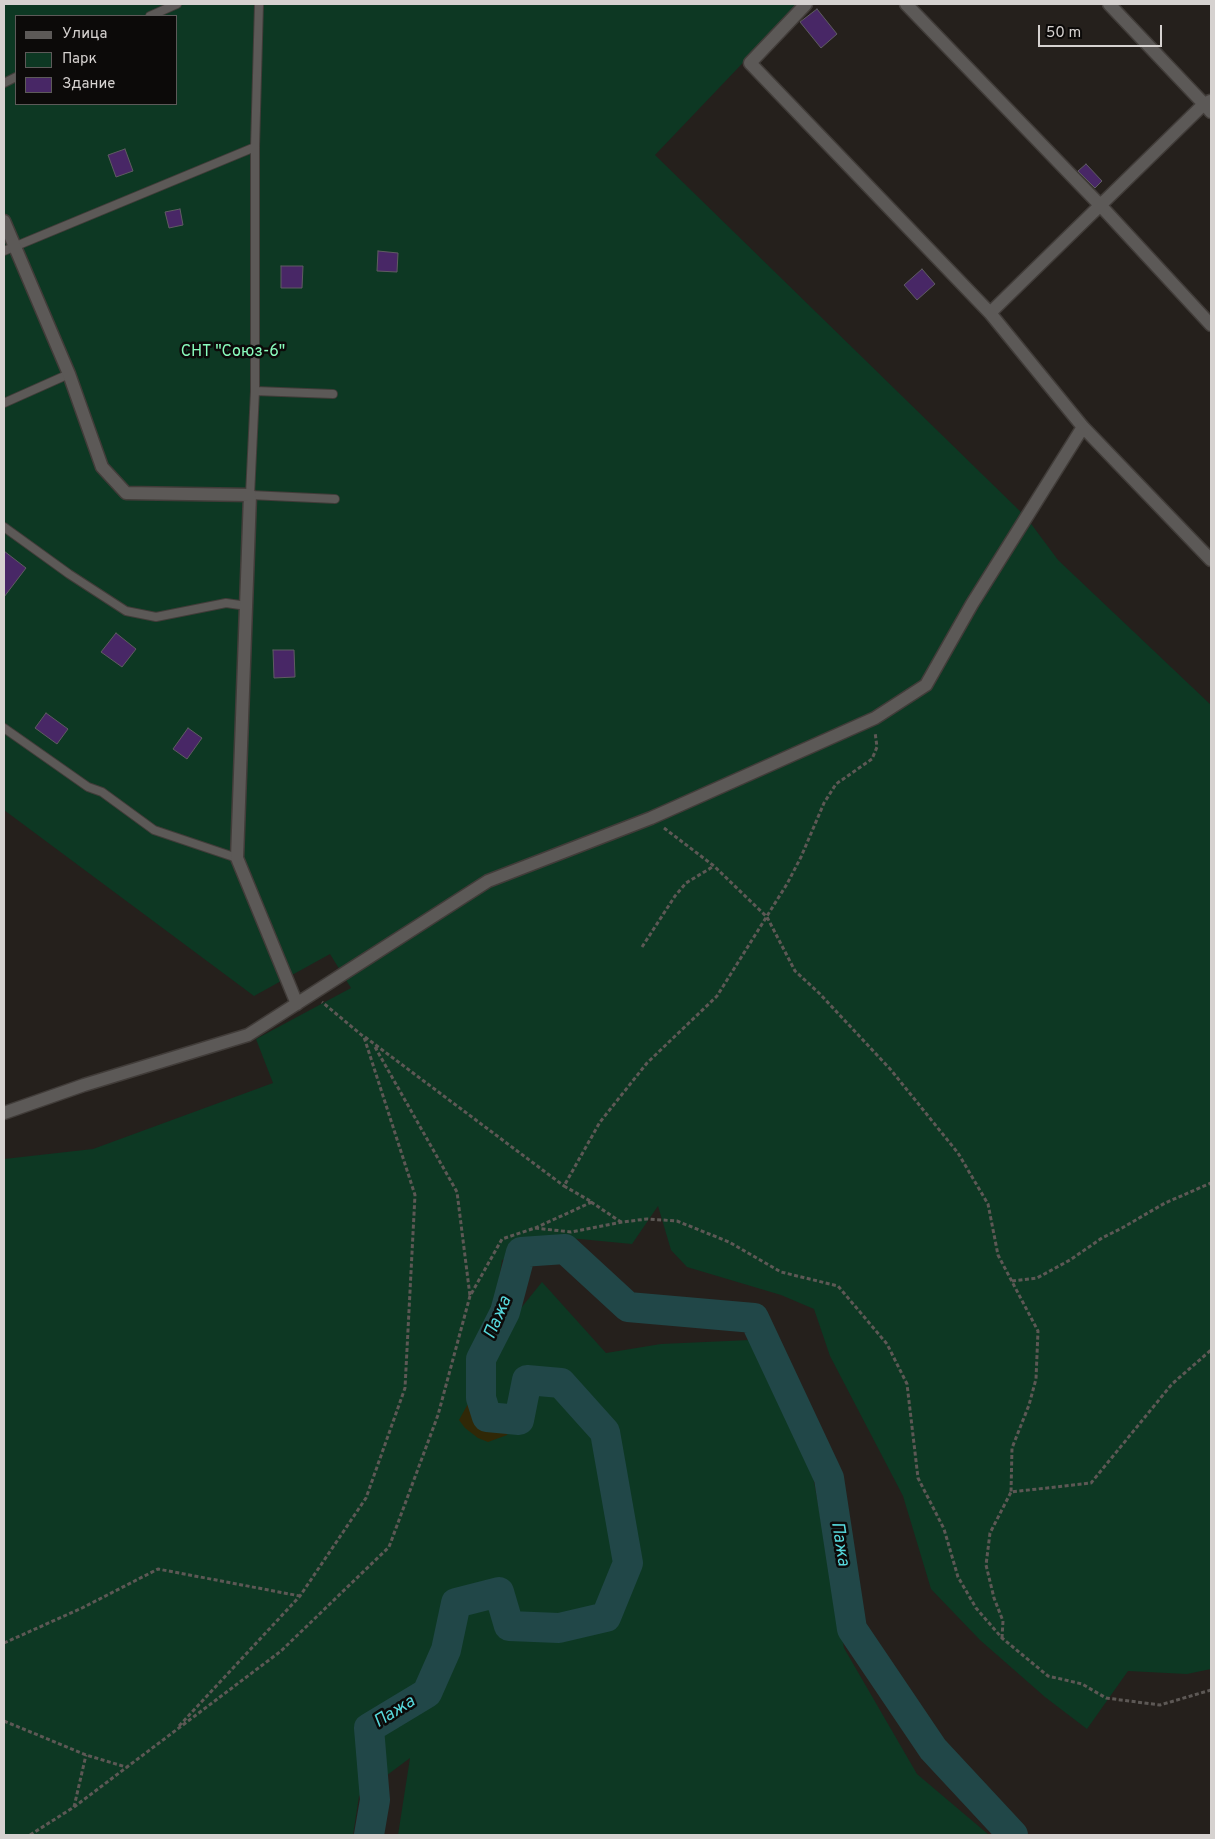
<!DOCTYPE html>
<meta charset="utf-8">
<style>
body{margin:0}
#map{position:relative;width:1215px;height:1839px;overflow:hidden;background:#25201c;font-family:Overpass,sans-serif}
canvas{display:block}
.frame{position:absolute;inset:0;border:5px solid #d6d2d0;pointer-events:none}
.legend{position:absolute;left:15px;top:15px;width:162px;height:90px;box-sizing:border-box;background:#0c0a09;border:1px solid #5d5a59;margin:0;padding:6px 9px;list-style:none;font-size:15px;color:#d6d2d0}
.legend li{display:flex;align-items:center;gap:10px;height:25px}
.legend b{width:25px;border:1px solid #5d5a59}
.scale{position:absolute;left:1038px;top:25px;width:124px;height:22px;box-sizing:border-box;border:2px solid #d6d2d0;border-top:0;padding-left:6px;font-size:15px;line-height:18px;white-space:nowrap;color:#d6d2d0;-webkit-text-stroke:4px #0c0a09;paint-order:stroke}
</style>
<div id="map">
<canvas width="1215" height="1839"></canvas>
<div class="frame"></div>
<ul class="legend">
<li><b style="height:6px;background:#5c5957"></b>Улица</li>
<li><b style="height:14px;background:#0d3823"></b>Парк</li>
<li><b style="height:14px;background:#482766"></b>Здание</li>
</ul>
<div class="scale">50 m</div>
</div>
<script>
const context = document.querySelector('canvas').getContext('2d');
context.lineJoin = 'round';
function fillPath(path, color) {
  context.fillStyle = color;
  context.fill(path, 'evenodd');
}
function toPath(rows) {
  const path = new Path2D();
  for (const r of rows) {
    path.moveTo(r[0], r[1]);
    for (let i = 2; i < r.length; i += 2) path.lineTo(r[i], r[i + 1]);
  }
  return path;
}
function stroke(path, color, width, dash) {
  context.strokeStyle = color;
  context.lineWidth = width;
  context.lineCap = dash ? 'butt' : 'round';
  context.setLineDash(dash || []);
  context.stroke(path);
}
function drawText(font, color, halo, rows, align = 'center') {
  context.font = font + ' Overpass,sans-serif';
  context.lineWidth = 5;
  context.setLineDash([]);
  context.textBaseline = 'middle';
  context.strokeStyle = halo;
  context.fillStyle = color;
  for (const [text, x, y, turn = 0] of rows) {
    context.save();
    context.translate(x, y);
    context.rotate((+turn || 0) * Math.PI / 180);
    context.textAlign = isNaN(turn) ? turn : align;
    if (halo) context.strokeText(text, 0, 0);
    context.fillText(text, 0, 0);
    context.restore();
  }
}
fillPath(toPath([
 [4,4,799,4,655,155,1026,517,1058,560,1211,705,1211,1669,1187,1674,1128,1671,1087,1729,1045,1697,980,1640,931,1589,903,1496,830,1356,814,1309,781,1295,687,1267,671,1250,658,1206,632,1244,559,1237,502,1260,488,1349,542,1282,606,1353,661,1344,750,1340,813,1476,844,1648,917,1774,989,1835,398,1835,410,1758,359,1796,353,1835,4,1835,4,1159,93,1149,273,1083,256,1039,351,988,330,954,254,996,4,810],
 [16,16,176,16,176,104,16,104]
]), '#0d3823');
fillPath(toPath([
 [481,1398,487,1417,512,1419,507,1435,488,1442,478,1438,465,1428,459,1420,469,1402]
]), '#302807');
stroke(toPath([
 [369,1835,375,1800,369,1728,427,1693,446,1650,456,1603,499,1592,509,1626,559,1628,606,1617,628,1563,605,1432,561,1383,527,1380,519,1420,487,1417,481,1398,481,1359,505,1312,521,1252,565,1249,628,1307,754,1318,829,1478,852,1629,933,1749,1013,1835]
]), '#214748', 30);
const building = toPath([
 [817,9,837,34,821,48,800,22,817,9],
 [125,149,133,171,116,177,108,155,125,149],
 [1086,164,1102,181,1095,188,1078,171,1086,164],
 [180,209,183,225,169,228,165,212,180,209],
 [378,251,398,253,397,272,377,271,378,251],
 [281,266,303,266,302,288,281,288,281,266],
 [922,269,935,284,917,300,904,285,922,269],
 [4,551,26,568,4,597,4,551],
 [116,633,136,649,122,667,101,652,116,633],
 [273,650,294,650,295,677,274,678,273,650],
 [46,713,68,729,57,744,35,728,46,713],
 [188,728,202,738,187,759,173,749,188,728]
]);
fillPath(building, '#482766');
stroke(building, '#5f5c62', 1);
const lane = toPath([
 [259,4,255,147,255,391,250,495,335,499],
 [150,16,177,4],
 [4,83,16,77],
 [4,251,255,147],
 [255,391,333,394],
 [4,403,69,374],
 [4,527,69,574,126,611,156,617,226,603,247,606],
 [4,728,88,787,102,792,154,830,237,858]
]);
const street = toPath([
 [806,4,750,63,990,313],
 [906,4,1100,205,1211,325],
 [1109,4,1204,104,1210,101],
 [1211,112,1204,104,990,313,1083,427,1211,560],
 [4,221,69,374,102,467,126,493,250,495,237,858,297,1004],
 [4,1113,84,1085,248,1035,488,881,651,818,875,718,926,685,972,604,1083,427]
]);
stroke(lane, '#413c39', 10);
stroke(street, '#413c39', 15);
stroke(toPath([
 [664,828,714,866,767,917,795,971,819,993,891,1070,958,1153,988,1204,998,1255,1038,1331,1036,1379,1029,1405,1012,1448,1011,1492,1091,1483,1172,1384,1211,1350],
 [642,947,675,896,686,883,714,866],
 [365,1037,564,1186],
 [375,1047,457,1192,470,1296],
 [591,1202,621,1222],
 [535,1228,592,1202,564,1186,600,1122,647,1063,717,996,787,884,801,857,824,803,836,784,872,759,877,747,875,732],
 [1012,1281,1037,1278,1070,1260,1102,1238,1122,1228,1165,1203,1211,1183],
 [1002,1638,1003,1621,994,1598,986,1565,990,1533,1011,1492],
 [4,1643,82,1608,158,1569,300,1596],
 [4,1721,86,1755,126,1767],
 [179,1726,300,1596,366,1498,405,1388,415,1195,364,1037,322,1002],
 [74,1807,86,1755],
 [30,1835,74,1807,281,1651,389,1547,438,1415,470,1296,502,1239,535,1228,571,1232,622,1222,647,1219,677,1221,729,1242,781,1272,838,1286,887,1344,907,1384,918,1478,944,1529,958,1577,976,1608,1002,1638,1048,1676,1082,1684,1106,1698,1160,1705,1211,1690]
]), '#5d5855', 3, [4, 2.5]);
stroke(lane, '#5c5957', 8);
stroke(street, '#5c5957', 12);
drawText('16px', '#8afebe', '#0c0a09', [
 ["СНТ \"Союз-6\"",233,353]
]);
drawText('italic 18px', '#57d7db', '#0c0a09', [
 ["Пажа",499,1318,-67],
 ["Пажа",839,1544,81],
 ["Пажа",395,1713,-32]
]);
</script>
